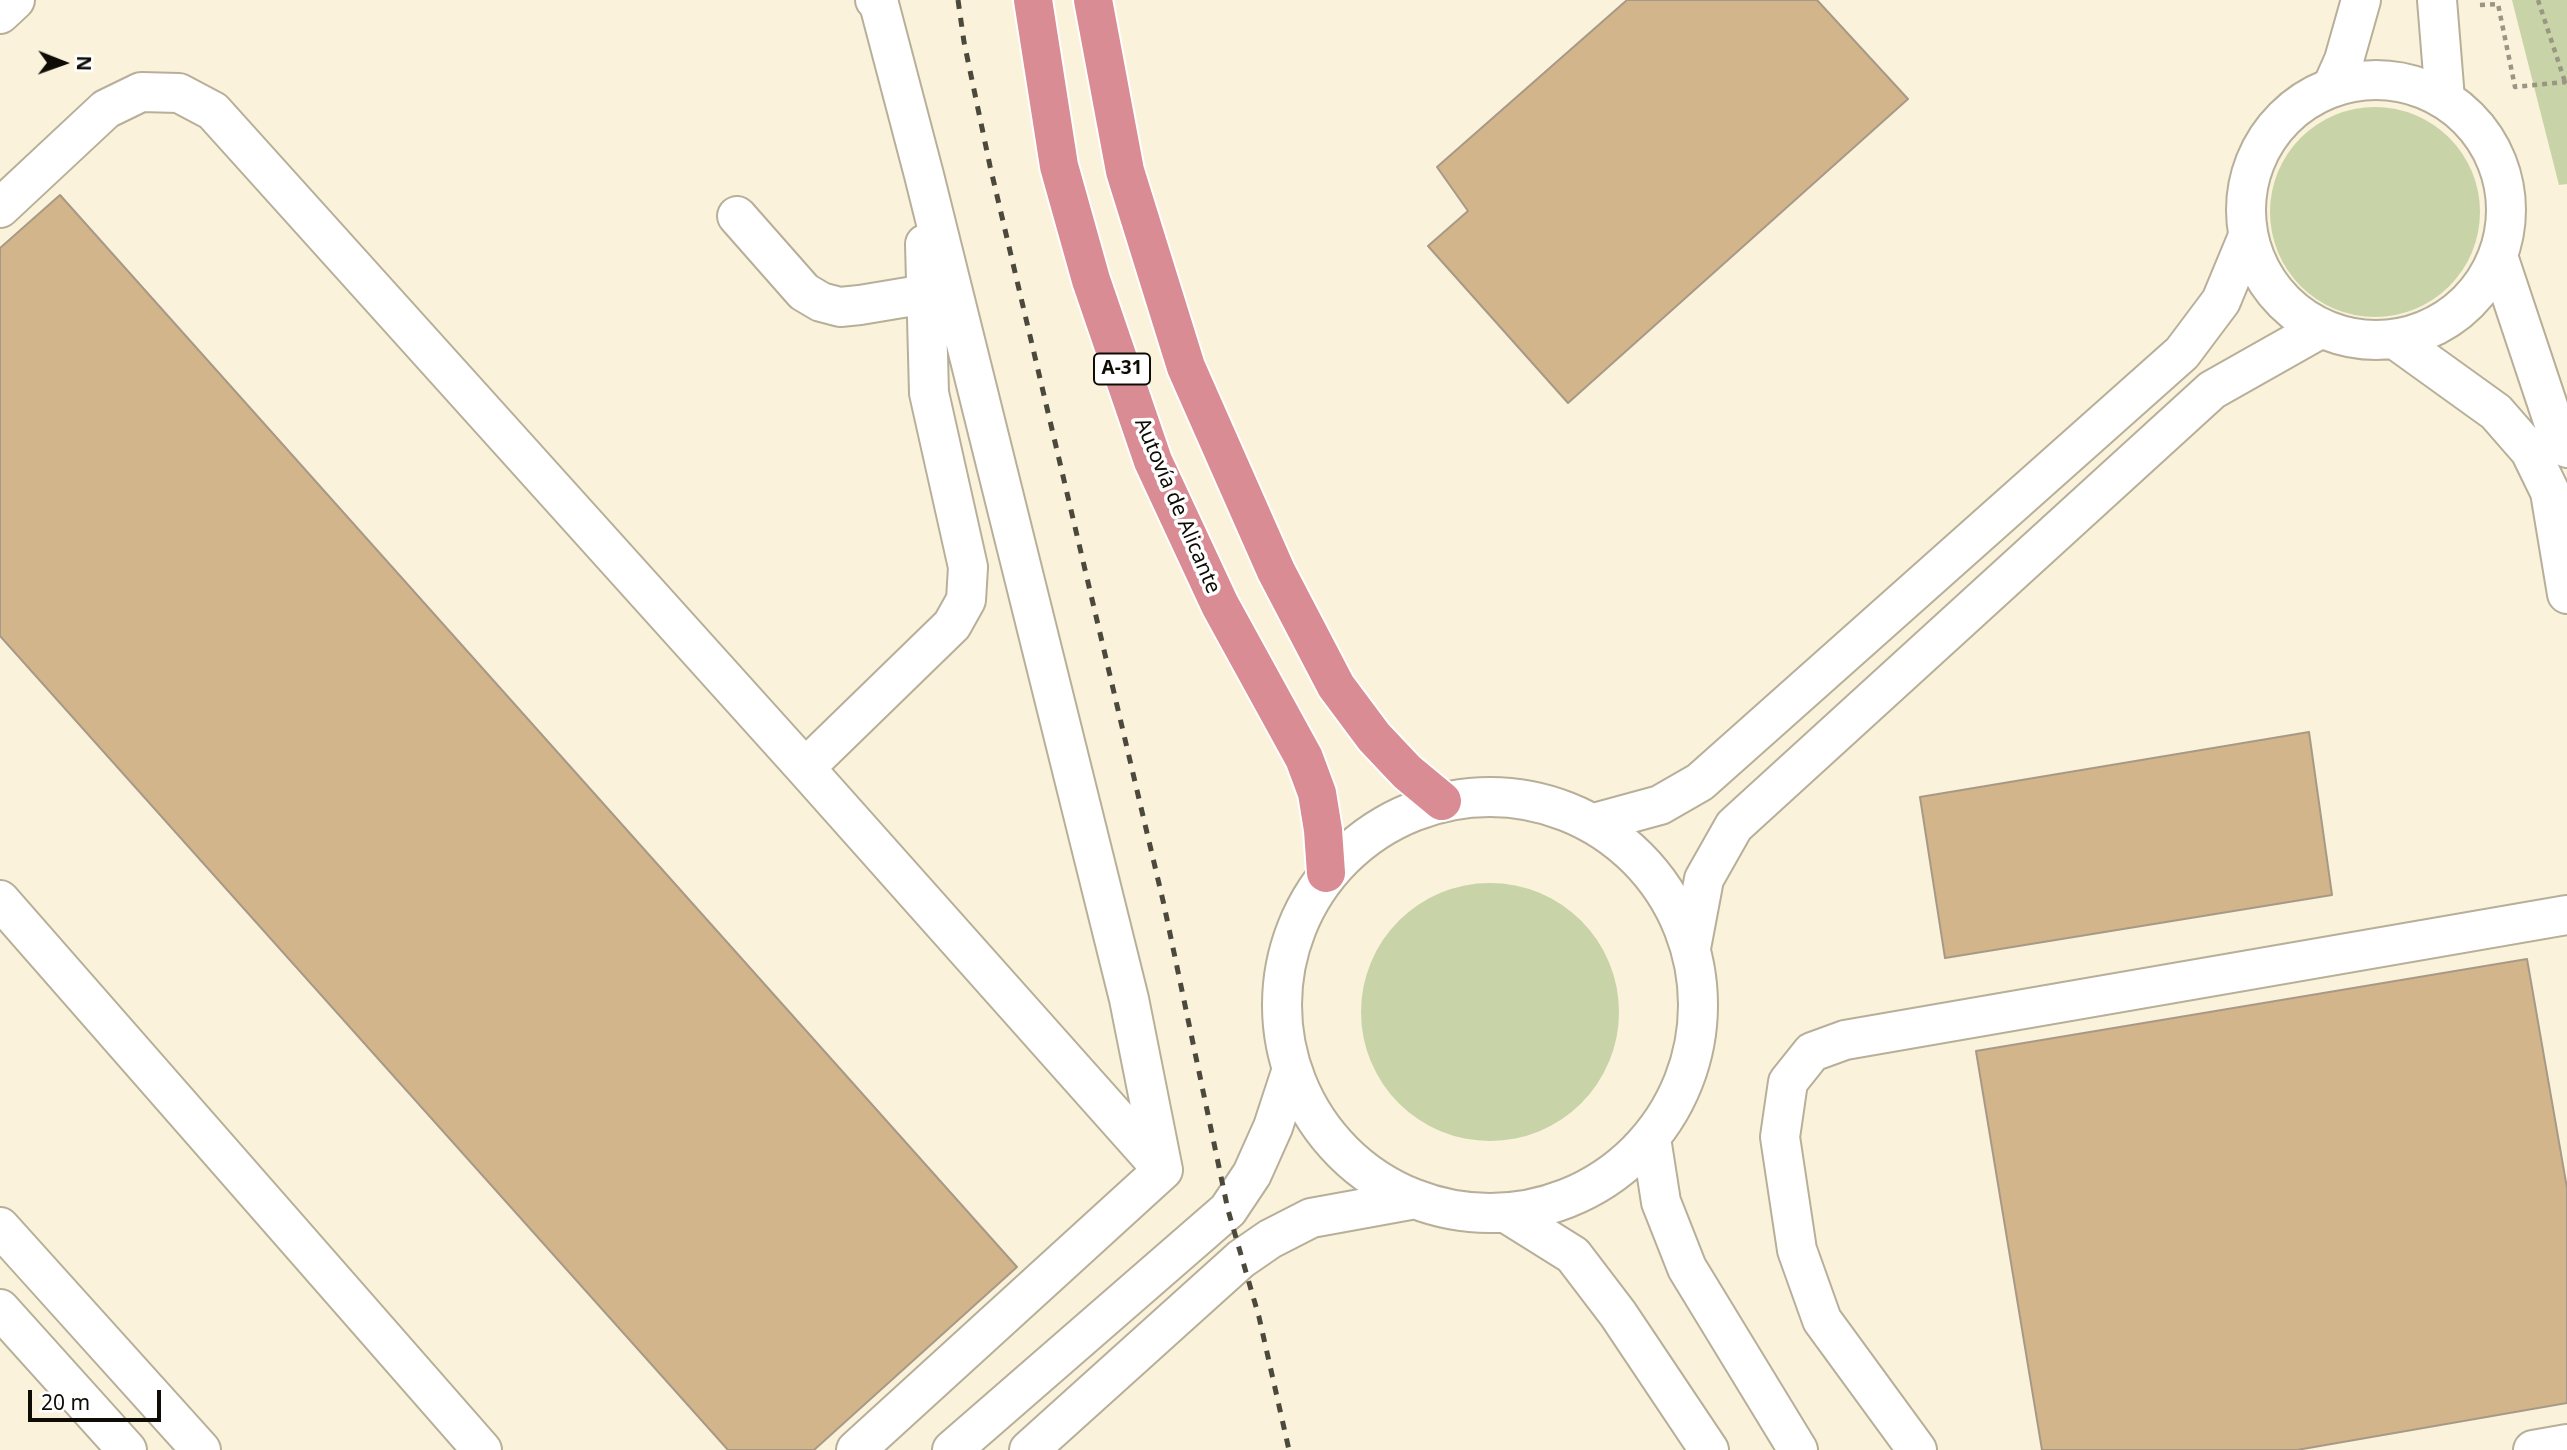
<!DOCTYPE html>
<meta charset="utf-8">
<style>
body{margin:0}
#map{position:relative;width:2567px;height:1450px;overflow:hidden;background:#faf2da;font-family:"Noto Sans",sans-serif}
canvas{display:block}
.north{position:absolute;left:28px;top:28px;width:70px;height:70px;-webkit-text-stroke:5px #fff;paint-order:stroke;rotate:91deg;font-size:19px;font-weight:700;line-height:28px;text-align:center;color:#0e0c05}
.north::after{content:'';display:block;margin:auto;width:24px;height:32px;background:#0e0c05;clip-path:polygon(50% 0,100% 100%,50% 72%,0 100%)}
.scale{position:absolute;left:28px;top:1390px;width:133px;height:32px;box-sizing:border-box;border:4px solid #0e0c05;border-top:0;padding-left:9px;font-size:21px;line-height:24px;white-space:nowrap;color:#0e0c05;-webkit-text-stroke:5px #fff;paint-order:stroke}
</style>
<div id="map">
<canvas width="2567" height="1450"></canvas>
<div class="north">N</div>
<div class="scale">20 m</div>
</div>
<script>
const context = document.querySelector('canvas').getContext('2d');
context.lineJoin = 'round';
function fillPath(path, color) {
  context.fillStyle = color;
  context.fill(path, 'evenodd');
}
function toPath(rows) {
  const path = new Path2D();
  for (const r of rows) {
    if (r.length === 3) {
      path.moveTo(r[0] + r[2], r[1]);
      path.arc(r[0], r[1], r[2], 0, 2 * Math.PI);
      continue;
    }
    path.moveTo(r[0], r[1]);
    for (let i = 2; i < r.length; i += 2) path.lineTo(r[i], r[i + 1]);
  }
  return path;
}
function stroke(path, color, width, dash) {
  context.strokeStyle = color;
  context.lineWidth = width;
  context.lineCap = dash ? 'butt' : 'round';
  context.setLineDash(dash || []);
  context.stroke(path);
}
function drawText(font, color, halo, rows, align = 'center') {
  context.font = font + ' "Noto Sans",sans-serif';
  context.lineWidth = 7;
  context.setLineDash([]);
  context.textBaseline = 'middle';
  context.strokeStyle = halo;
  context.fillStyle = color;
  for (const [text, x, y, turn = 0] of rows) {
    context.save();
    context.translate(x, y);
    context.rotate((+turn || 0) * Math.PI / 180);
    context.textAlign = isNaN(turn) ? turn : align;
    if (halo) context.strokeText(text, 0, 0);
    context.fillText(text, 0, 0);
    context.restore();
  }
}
fillPath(toPath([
 [2512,0,2567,0,2567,184,2559,185],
 [2375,212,105],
 [1490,1012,129]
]), '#c8d4a7');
const building = toPath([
 [1627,0,1817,0,1908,99,1568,403,1428,246,1468,211,1437,167,1627,0],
 [60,195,1017,1267,814,1450,728,1450,0,636,0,248,60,195],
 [2309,732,2332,895,1945,958,1920,797,2309,732],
 [2527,959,2567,1188,2567,1403,2297,1450,2042,1450,1976,1051,2527,959]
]);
fillPath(building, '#d3b58c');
stroke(building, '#a89986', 2);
const minor = toPath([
 [875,0,879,4,924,175,1129,999,1163,1170],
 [2437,0,2445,99],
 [0,14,15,0],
 [2376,210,130],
 [2332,87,2344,60,2361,0],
 [0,208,106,109,141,92,179,93,213,111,805,768,1163,1170],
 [737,216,804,292,821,302,840,307,860,305,926,294],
 [2498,256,2558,436,2567,448],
 [2396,340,2496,412,2530,451,2550,492,2567,594],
 [805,768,952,625,966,600,968,567,929,393,925,244],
 [1490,1005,208],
 [1594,823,1660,805,1700,782,2182,353,2221,301,2248,236],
 [0,900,482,1450],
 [1691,948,1704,879,1734,826,2212,390,2320,329],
 [1651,1138,1661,1202,1687,1268,1798,1450],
 [1509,1215,1573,1255,1618,1314,1709,1450],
 [0,1227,201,1450],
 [0,1309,127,1450],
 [856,1450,1163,1170],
 [952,1450,1228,1210,1252,1174,1273,1127,1291,1072],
 [1029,1450,1241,1259,1270,1239,1311,1218,1410,1200],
 [1917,1450,1822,1320,1797,1250,1780,1137,1788,1082,1812,1052,1845,1040,2567,915],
 [2533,1450,2567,1444]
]);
const highway = toPath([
 [1033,0,1059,166,1091,280,1153,461,1220,605,1304,758,1317,793,1323,830,1326,873],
 [1093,0,1125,171,1186,367,1276,571,1336,686,1374,737,1407,772,1442,801]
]);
stroke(minor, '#b7af99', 42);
stroke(highway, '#fff', 42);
stroke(toPath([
 [2538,0,2565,82],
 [2480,5,2498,4,2515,87,2565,82,2567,84]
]), '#9b9684', 4.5, [5, 5]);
stroke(minor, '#fff', 38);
stroke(highway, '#da8c94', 38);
stroke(toPath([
 [958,0,964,42,990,166,1164,905,1228,1210,1259,1317,1289,1450]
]), '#4b483c', 5, [9, 9]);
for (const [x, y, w] of [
 [1122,369,56]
]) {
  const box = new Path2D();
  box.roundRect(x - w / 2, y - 15.5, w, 31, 5);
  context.fillStyle = '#fff';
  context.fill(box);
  stroke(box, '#0e0c05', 2);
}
drawText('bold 19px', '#0e0c05', null, [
 ["A-31",1122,369]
]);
drawText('21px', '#0e0c05', '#fff', [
 ["Autovía de Alicante",1177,506,67]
]);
</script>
